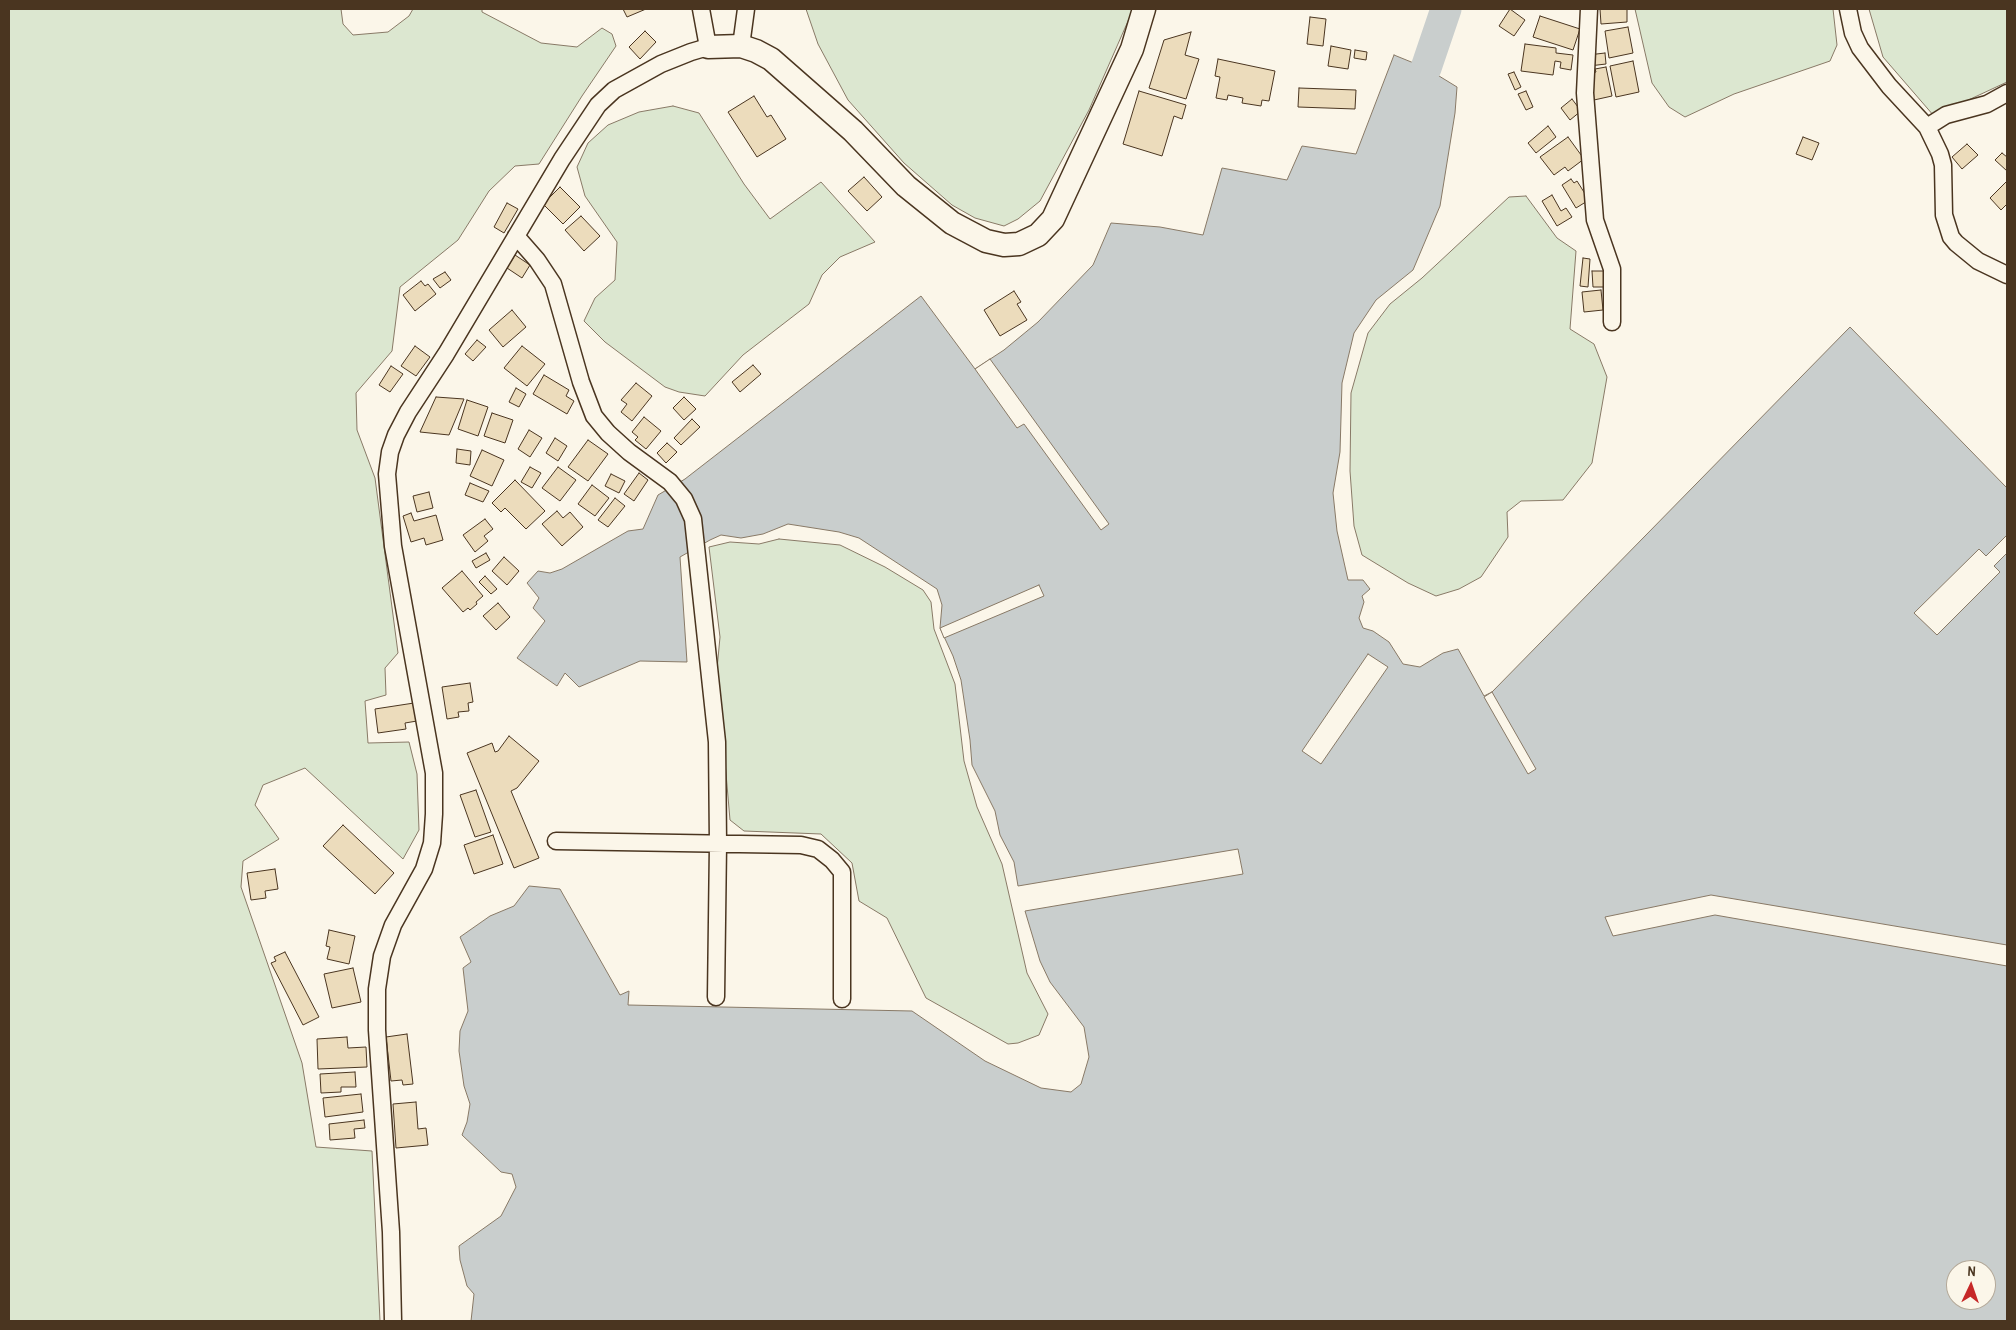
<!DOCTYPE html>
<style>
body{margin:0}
#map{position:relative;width:2016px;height:1330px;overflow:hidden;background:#fbf6e9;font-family:"Archivo Narrow",sans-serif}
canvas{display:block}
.frame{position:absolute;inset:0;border:10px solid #4a3520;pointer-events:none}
.north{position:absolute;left:1946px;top:1260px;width:50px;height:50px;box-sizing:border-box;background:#fbf6e9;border:1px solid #b4a999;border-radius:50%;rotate:3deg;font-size:14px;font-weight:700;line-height:20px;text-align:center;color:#4a3520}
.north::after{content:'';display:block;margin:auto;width:18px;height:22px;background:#c62828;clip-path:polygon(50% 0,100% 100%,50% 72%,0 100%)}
</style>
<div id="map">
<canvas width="2016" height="1330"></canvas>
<div class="frame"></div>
<div class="north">N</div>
</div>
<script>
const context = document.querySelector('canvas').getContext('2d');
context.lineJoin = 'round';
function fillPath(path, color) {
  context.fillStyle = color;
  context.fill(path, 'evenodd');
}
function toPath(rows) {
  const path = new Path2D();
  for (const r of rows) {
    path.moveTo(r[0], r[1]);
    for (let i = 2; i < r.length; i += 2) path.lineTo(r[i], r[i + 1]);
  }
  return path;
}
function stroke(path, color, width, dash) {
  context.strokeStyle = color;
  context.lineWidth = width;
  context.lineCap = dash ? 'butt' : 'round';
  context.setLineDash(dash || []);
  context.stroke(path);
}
const green = toPath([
 [9,9,341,9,343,24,353,35,388,32,409,16,413,9,482,9,482,12,541,43,577,47,602,28,612,34,616,46,582,96,539,164,515,166,489,191,458,240,400,287,392,351,356,393,357,430,375,478,398,653,385,668,386,695,365,701,368,743,409,742,417,774,419,830,403,859,305,768,263,785,255,805,279,839,243,861,241,887,302,1063,316,1147,372,1151,380,1321,9,1321,9,9],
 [806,9,1132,9,1132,12,1089,110,1040,201,1018,219,1004,226,975,218,952,205,904,163,848,100,818,44,806,9],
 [1635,9,1833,9,1837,45,1830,61,1734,94,1685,117,1669,107,1652,83,1635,9],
 [1869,9,2007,9,2007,82,1934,116,1883,57,1869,9],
 [673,106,699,113,744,184,770,219,821,182,875,242,840,257,822,275,809,304,743,355,705,396,679,392,665,387,605,342,584,321,595,298,615,280,617,242,585,196,577,167,588,143,608,125,639,112,673,106],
 [1526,196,1557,238,1576,251,1570,329,1594,344,1607,377,1592,463,1563,500,1521,501,1507,512,1508,537,1481,577,1459,589,1436,596,1408,583,1362,555,1354,526,1350,471,1351,393,1368,333,1390,304,1422,278,1509,197,1526,196],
 [779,539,840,545,885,567,923,590,931,602,934,629,955,684,964,761,977,807,1002,864,1027,973,1048,1014,1039,1035,1018,1043,1008,1044,926,998,887,918,859,901,852,863,821,834,744,831,730,820,717,669,720,637,709,547,730,542,759,544,779,539]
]);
fillPath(green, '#dce7d0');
stroke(green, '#887966', 1);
const water = toPath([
 [1394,55,1426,68,1457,87,1455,113,1440,206,1413,270,1376,300,1354,333,1342,383,1340,452,1333,493,1337,531,1348,580,1363,580,1370,589,1362,596,1364,602,1359,618,1363,628,1373,631,1389,642,1403,664,1420,667,1443,653,1458,649,1484,696,1492,692,1850,327,2007,488,2007,945,1711,895,1605,917,1613,936,1715,915,2007,966,2007,1321,471,1321,474,1294,467,1286,460,1260,459,1246,501,1216,516,1187,512,1174,501,1172,462,1135,467,1122,470,1104,464,1086,459,1051,460,1031,468,1011,463,968,471,962,460,937,490,916,514,906,529,886,560,889,620,995,629,991,628,1005,912,1011,985,1061,1041,1088,1071,1092,1081,1084,1089,1057,1084,1027,1050,982,1040,961,1025,911,1243,874,1238,849,1018,886,1014,862,1000,835,995,811,972,765,970,740,961,680,953,656,940,628,942,605,937,589,859,538,839,532,788,524,763,534,741,538,721,535,710,540,680,557,687,662,640,661,579,687,565,673,557,686,517,658,545,621,533,608,539,598,527,583,538,571,550,573,562,569,628,531,643,529,658,495,685,479,921,296,975,369,1004,350,1038,322,1093,265,1111,223,1160,227,1203,235,1222,168,1287,180,1302,146,1356,154,1394,55],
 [1956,1270,1986,1270,1986,1300,1956,1300,1956,1270]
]);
fillPath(water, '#c9cecd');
stroke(water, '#887966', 1);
const pier = toPath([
 [990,359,1109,524,1101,530,1024,424,1017,428,975,369,990,359],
 [2007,535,2007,553,1994,566,2000,572,1937,635,1914,613,1979,549,1986,556,2007,535],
 [1039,585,1044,596,944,638,940,628,1039,585],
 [1368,654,1388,667,1321,764,1302,751,1368,654],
 [1492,692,1536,769,1528,774,1484,697,1492,692]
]);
fillPath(pier, '#fbf6e9');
stroke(pier, '#887966', 1);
stroke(toPath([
 [1426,68,1446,9]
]), '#c9cecd', 31);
const building = toPath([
 [623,9,646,9,627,17,623,9],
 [1510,9,1525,20,1514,36,1499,26,1510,9],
 [1600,9,1627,9,1627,22,1601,24,1600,9],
 [1540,16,1580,29,1573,50,1533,37,1540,16],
 [1310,17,1326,19,1323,46,1307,44,1310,17],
 [1628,27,1633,53,1609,58,1605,31,1628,27],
 [645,31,656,42,640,59,629,47,645,31],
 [1191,32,1185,55,1199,59,1186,99,1149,88,1164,40,1191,32],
 [1525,44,1556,48,1556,53,1573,55,1571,70,1560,68,1561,62,1555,61,1553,75,1521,71,1525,44],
 [1331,46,1351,50,1348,69,1328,66,1331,46],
 [1355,50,1367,52,1366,60,1354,58,1355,50],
 [1605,53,1606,64,1589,66,1588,55,1605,53],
 [1218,59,1275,71,1269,101,1262,100,1261,106,1242,103,1243,98,1228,95,1227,100,1216,98,1220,77,1215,76,1218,59],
 [1633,61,1639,92,1616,97,1610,66,1633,61],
 [1606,67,1612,96,1594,100,1588,74,1596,72,1595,69,1606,67],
 [1514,72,1521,87,1515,90,1508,74,1514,72],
 [1299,88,1356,90,1355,109,1298,107,1299,88],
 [1139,91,1186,105,1182,119,1174,116,1162,156,1123,144,1139,91],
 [1526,91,1533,107,1526,110,1518,94,1526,91],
 [754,96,767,117,771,115,786,139,757,157,728,112,754,96],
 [1572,99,1581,111,1570,120,1561,108,1572,99],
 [1548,126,1556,137,1536,153,1528,143,1548,126],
 [1568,137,1584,159,1568,171,1565,167,1554,175,1540,157,1568,137],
 [1803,137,1819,143,1812,160,1796,154,1803,137],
 [1967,144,1978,155,1962,169,1952,157,1967,144],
 [2002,153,2007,157,2007,171,1995,160,2002,153],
 [864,177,882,197,867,211,848,191,864,177],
 [1571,179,1574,183,1577,181,1589,200,1576,208,1562,185,1571,179],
 [2007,181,2007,204,2001,210,1990,198,2007,181],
 [560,187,580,207,563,224,543,204,560,187],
 [1552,195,1561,211,1566,208,1572,217,1557,226,1542,201,1552,195],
 [507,203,518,209,504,233,494,227,507,203],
 [581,216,600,236,584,251,565,230,581,216],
 [515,255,530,265,522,278,507,268,515,255],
 [1583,258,1590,259,1588,287,1580,286,1583,258],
 [1592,271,1604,271,1604,287,1593,287,1592,271],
 [445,272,451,280,440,288,433,279,445,272],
 [421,281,425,286,428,284,436,294,415,311,403,295,421,281],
 [1601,290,1603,310,1584,312,1582,292,1601,290],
 [1014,291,1021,302,1017,304,1027,320,1000,336,984,310,1014,291],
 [512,310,526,327,503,347,489,330,512,310],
 [477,340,486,347,473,361,465,354,477,340],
 [415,346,430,357,416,376,401,366,415,346],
 [522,346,545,364,527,386,504,368,522,346],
 [753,365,761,374,740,392,732,382,753,365],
 [391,366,403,374,390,392,379,385,391,366],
 [544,375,569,390,566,396,574,401,567,414,533,394,544,375],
 [636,383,652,396,632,421,621,412,627,404,621,400,636,383],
 [516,388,526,394,519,407,509,402,516,388],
 [436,397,464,399,449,435,420,432,436,397],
 [684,397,696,409,684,420,673,408,684,397],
 [467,400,488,407,478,436,458,429,467,400],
 [492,413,513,420,505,443,484,436,492,413],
 [644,417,661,431,646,449,635,440,638,437,632,432,644,417],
 [692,419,700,427,681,445,674,438,692,419],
 [529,430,542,438,530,457,518,449,529,430],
 [555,438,567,446,558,461,546,453,555,438],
 [588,440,608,454,588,481,568,467,588,440],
 [667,443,677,452,666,463,657,453,667,443],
 [457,449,471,451,470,465,456,463,457,449],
 [482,450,504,460,492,486,470,476,482,450],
 [530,467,541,473,532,488,521,482,530,467],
 [558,467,576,480,560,501,542,488,558,467],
 [639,473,648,480,634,501,624,494,639,473],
 [611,474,625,481,619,493,605,486,611,474],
 [515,480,545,511,526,529,505,508,501,512,492,503,515,480],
 [470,483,489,491,483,502,465,495,470,483],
 [592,485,609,498,595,516,578,504,592,485],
 [429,492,433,508,417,512,413,496,429,492],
 [615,498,625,506,608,527,598,520,615,498],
 [557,511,563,518,570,512,583,527,562,546,542,524,557,511],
 [411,513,414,521,436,515,443,540,426,545,424,538,411,542,403,516,411,513],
 [485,519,493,529,484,536,488,541,475,552,463,535,485,519],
 [486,553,490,560,476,568,472,561,486,553],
 [504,557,519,571,507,585,492,571,504,557],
 [462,571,483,596,476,602,477,604,470,610,468,608,463,612,442,588,462,571],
 [485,576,497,589,491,594,479,582,485,576],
 [498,603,510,617,496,630,483,616,498,603],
 [470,683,473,702,468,703,469,711,458,712,459,717,447,719,442,687,470,683],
 [414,703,417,721,405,723,406,729,378,733,375,709,414,703],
 [509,736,539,761,517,788,511,791,539,858,514,868,467,753,492,743,495,752,498,751,509,736],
 [476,790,491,832,475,837,460,795,476,790],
 [343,825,394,873,375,894,323,846,343,825],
 [493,835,503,864,474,874,464,845,493,835],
 [275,869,278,889,265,891,266,898,251,900,247,873,275,869],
 [329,930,355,936,349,964,327,959,330,947,326,946,329,930],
 [285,952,319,1017,303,1025,271,963,276,961,274,957,285,952],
 [353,968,361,1002,332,1008,324,974,353,968],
 [407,1034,413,1084,403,1085,402,1080,391,1081,386,1037,407,1034],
 [347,1037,348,1048,366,1047,367,1067,318,1069,317,1039,347,1037],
 [355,1072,356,1087,341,1087,341,1092,321,1093,320,1074,355,1072],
 [361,1094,363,1112,325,1117,323,1098,361,1094],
 [416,1102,418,1129,426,1128,428,1145,396,1148,393,1104,416,1102],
 [364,1120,365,1128,354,1129,355,1138,330,1140,329,1124,364,1120]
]);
fillPath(building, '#ecdcbc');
stroke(building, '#4a3520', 1);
const street = toPath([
 [1589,9,1585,93,1595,220,1612,269,1612,322],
 [1848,9,1853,33,1860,48,1889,86,1927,127,1940,154,1943,165,1944,215,1951,237,1956,243,1978,261,2007,275],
 [741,46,746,9],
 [1927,127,1946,115,1987,104,2007,93],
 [516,236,537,260,553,284,581,382,594,416,608,433,629,452,670,482,684,499,693,519,717,742,718,844,716,997],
 [556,841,801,845,818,849,832,860,842,872,842,999],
 [393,1321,391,1232,377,1030,377,989,382,956,393,925,424,869,432,843,434,814,434,773,393,546,387,474,390,452,396,435,408,412,446,354,562,159,598,105,614,90,661,64,691,52,708,47,701,9]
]);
const secondary = toPath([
 [708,47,741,46,756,51,771,59,853,131,906,186,952,223,986,241,1004,245,1019,244,1038,235,1053,219,1132,49,1144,9]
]);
stroke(street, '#4a3520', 19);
stroke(secondary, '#4a3520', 25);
stroke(street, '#fbf6e9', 16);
stroke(secondary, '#fbf6e9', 22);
</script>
